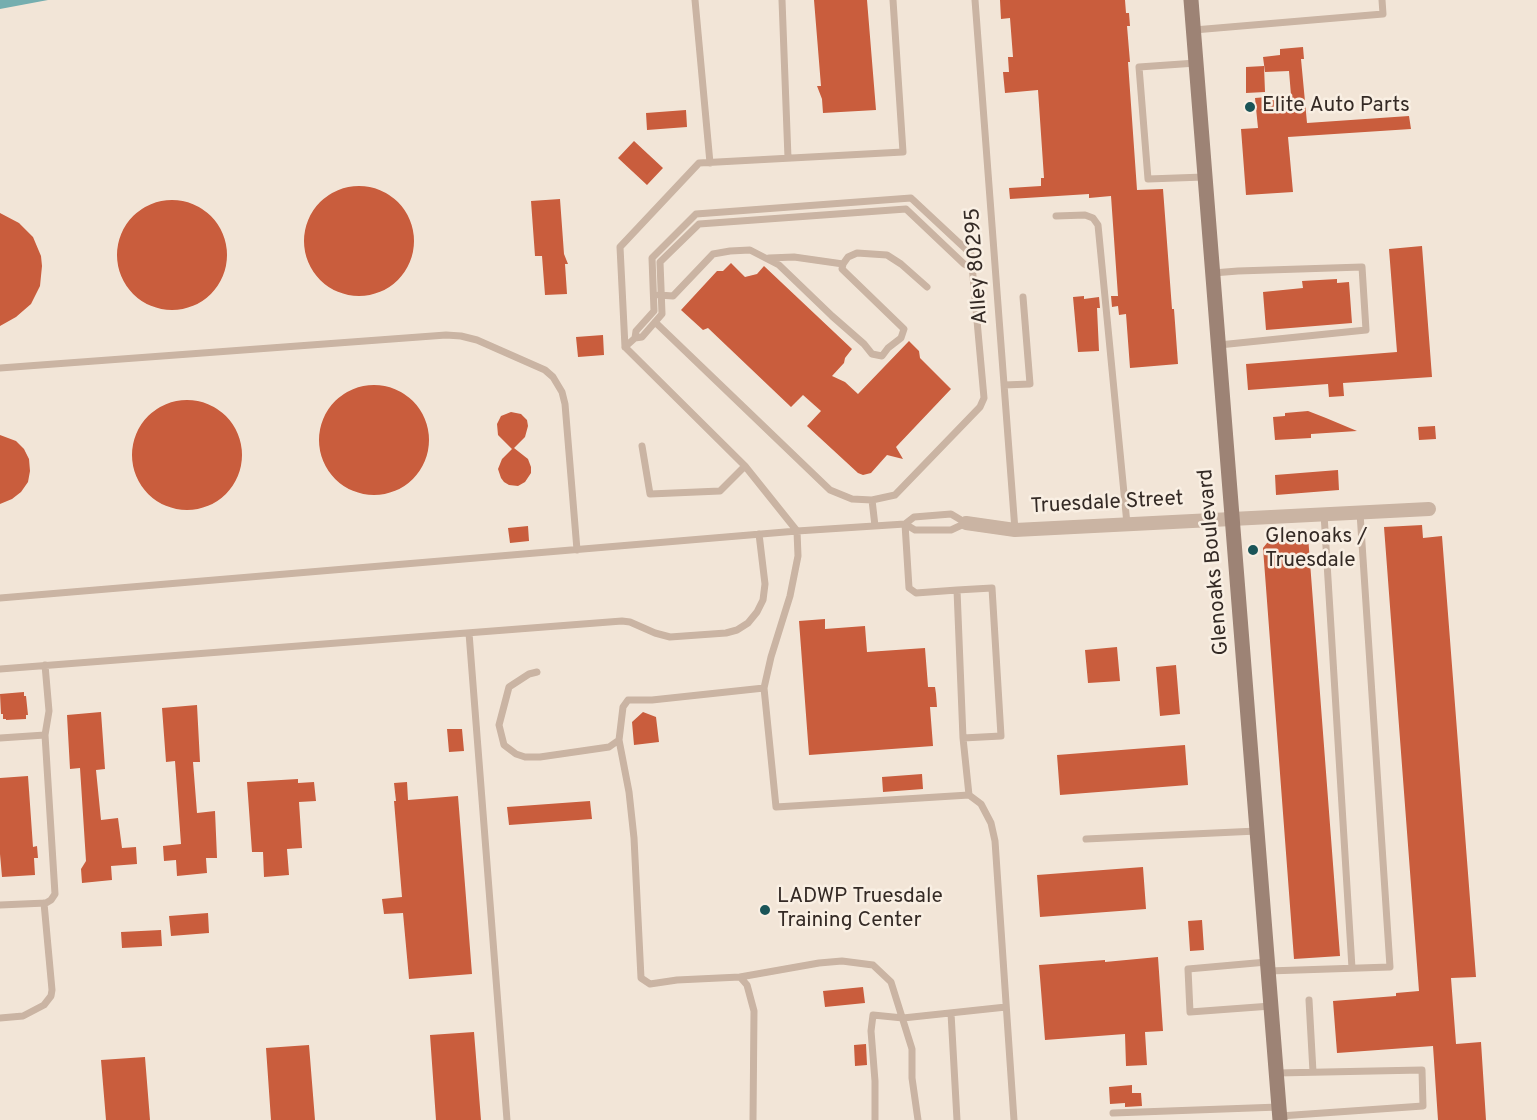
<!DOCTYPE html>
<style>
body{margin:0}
canvas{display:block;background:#f2e5d7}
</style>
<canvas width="1537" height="1120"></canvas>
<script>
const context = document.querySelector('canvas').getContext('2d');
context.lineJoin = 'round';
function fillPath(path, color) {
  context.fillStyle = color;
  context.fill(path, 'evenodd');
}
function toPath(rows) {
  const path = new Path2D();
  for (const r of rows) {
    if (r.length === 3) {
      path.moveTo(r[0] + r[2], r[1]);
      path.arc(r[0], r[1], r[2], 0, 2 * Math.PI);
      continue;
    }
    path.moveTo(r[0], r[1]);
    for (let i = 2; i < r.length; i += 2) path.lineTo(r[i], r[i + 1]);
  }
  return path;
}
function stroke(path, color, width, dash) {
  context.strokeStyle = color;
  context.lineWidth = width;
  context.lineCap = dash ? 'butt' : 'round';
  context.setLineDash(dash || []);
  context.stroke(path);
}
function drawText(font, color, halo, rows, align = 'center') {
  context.font = font + ' Overpass,sans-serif';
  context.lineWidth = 5;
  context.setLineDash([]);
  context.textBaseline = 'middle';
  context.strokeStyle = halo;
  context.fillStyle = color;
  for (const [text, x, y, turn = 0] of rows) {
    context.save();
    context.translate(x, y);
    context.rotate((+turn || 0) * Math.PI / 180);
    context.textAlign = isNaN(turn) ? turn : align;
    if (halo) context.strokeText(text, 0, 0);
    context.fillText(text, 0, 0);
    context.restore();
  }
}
fillPath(toPath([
 [0,0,48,0,0,9]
]), '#75aeaf');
fillPath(toPath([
 [814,0,867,0,876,110,823,113,822,99,817,86,821,86],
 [1000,0,1125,0,1126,13,1129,13,1130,26,1127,26,1130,62,1128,62,1137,190,1163,189,1172,309,1174,309,1178,364,1130,368,1126,314,1119,315,1118,306,1112,307,1111,296,1118,296,1111,196,1089,198,1089,194,1010,199,1009,188,1041,186,1041,178,1044,178,1038,90,1005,93,1003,72,1009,72,1008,57,1013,57,1010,18,1001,19],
 [1303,47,1304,59,1301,59,1307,123,1409,116,1411,129,1288,137,1293,192,1246,195,1241,129,1258,128,1255,98,1291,95,1289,71,1265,72,1263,57,1280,55,1280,49],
 [1264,66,1265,92,1246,93,1246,67],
 [686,110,687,127,647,130,646,113],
 [634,141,663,168,647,185,618,158],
 [359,241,55],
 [560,199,564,254,568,264,565,264,567,294,545,295,542,256,535,256,531,201],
 [172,255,55],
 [0,213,19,223,33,237,41,256,42,266,40,286,31,304,16,317,0,326],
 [1422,246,1432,377,1343,383,1344,396,1329,397,1328,384,1248,390,1246,364,1397,352,1389,249],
 [731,263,745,277,757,274,764,266,852,349,845,358,844,363,832,376,845,382,858,394,909,341,919,351,920,358,951,389,896,447,903,459,887,455,871,473,863,475,858,473,807,426,821,411,803,395,791,407,708,328,703,330,681,310,717,271,723,271],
 [1337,279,1337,283,1349,282,1352,323,1266,330,1263,292,1303,288,1302,281],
 [1084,296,1084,299,1099,297,1100,308,1097,308,1099,351,1078,352,1073,297],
 [603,335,604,355,578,357,576,337],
 [374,440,55],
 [187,455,55],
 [1308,411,1326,418,1357,431,1311,434,1311,438,1275,440,1273,417,1285,416,1285,413],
 [511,412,521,414,527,420,528,426,525,437,514,448,528,459,531,467,531,473,525,482,518,486,509,485,504,482,501,478,498,469,502,459,512,449,498,435,497,424,501,416],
 [1435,426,1436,439,1419,440,1418,427],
 [0,435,16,441,24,449,29,459,30,471,28,482,21,492,12,499,0,504],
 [1338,470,1339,490,1276,495,1275,475],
 [1422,525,1423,538,1442,536,1476,977,1451,978,1456,1044,1481,1042,1486,1120,1438,1120,1433,1046,1337,1053,1333,1001,1396,996,1396,993,1419,991,1384,527],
 [528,526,529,541,510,543,508,528],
 [1308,536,1340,956,1294,959,1263,548,1271,538],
 [825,619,825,629,865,626,867,652,925,648,928,687,935,687,936,694,937,707,930,707,933,746,809,755,799,621],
 [1117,647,1120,681,1088,683,1085,650],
 [1176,665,1180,714,1160,716,1156,667],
 [24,692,24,696,26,696,28,715,26,715,26,719,6,720,6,719,3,719,3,714,1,714,0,694],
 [197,705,200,762,193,762,197,813,215,811,217,858,206,858,207,873,177,876,176,860,164,861,163,846,181,844,175,761,166,762,162,708],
 [101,712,105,769,96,770,101,820,118,818,122,848,136,847,137,864,111,866,112,880,82,883,81,869,86,861,80,768,70,769,67,715],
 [643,712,656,717,659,742,634,745,632,722],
 [447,729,462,729,464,751,449,752],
 [1185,745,1188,785,1060,795,1057,755],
 [922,774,923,789,883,792,882,777],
 [28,776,33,847,37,846,38,858,34,858,35,875,2,877,0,854,0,778],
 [298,779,298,783,314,782,316,801,299,802,302,848,287,849,289,875,264,877,263,852,252,852,247,782],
 [407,782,408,800,458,796,472,974,409,979,403,913,384,914,382,899,402,897,394,801,396,801,394,783],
 [590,801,592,819,509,825,507,807],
 [1143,867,1146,909,1040,917,1037,875],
 [208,913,209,933,171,936,169,916],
 [1202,920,1204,950,1190,951,1188,921],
 [161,930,162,946,122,948,121,932],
 [1158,957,1163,1031,1145,1032,1147,1065,1126,1066,1125,1034,1045,1040,1039,965,1105,960,1105,962],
 [863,987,865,1003,825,1007,823,991],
 [474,1032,481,1120,436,1120,430,1035],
 [866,1044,867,1065,855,1066,854,1045],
 [309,1045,315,1120,271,1120,266,1048],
 [145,1057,150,1120,106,1120,101,1060],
 [1132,1085,1132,1093,1141,1093,1142,1106,1125,1107,1125,1103,1110,1104,1109,1087]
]), '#c95d3d');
stroke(toPath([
 [695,0,710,163],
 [782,0,788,158],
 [975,0,1015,530],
 [1194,30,1383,14,1382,0],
 [1196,63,1139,67,1148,179,1204,177],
 [1056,216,1085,215,1093,218,1098,225,1127,524],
 [769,258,794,257,843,264],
 [1213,273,1238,271,1362,267,1366,330,1219,345],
 [659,295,673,296,713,254,730,251,750,250,779,265,832,316,864,344,872,354,882,356,888,348,901,338,904,329,842,269,843,264,848,257,857,253,887,255,901,264,927,287],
 [655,322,830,490,852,499,872,500],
 [635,338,636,331,654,311,652,258,696,214,911,198,971,254,984,398,980,407,895,495,872,500,875,526],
 [625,347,620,247,699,163,903,152,893,0],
 [0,368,446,335,461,336,477,340,545,370,553,377,562,392,565,404,577,550],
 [1004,385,1030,384,1023,297],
 [642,446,650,494,720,491,745,466],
 [1324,514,1352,968],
 [905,524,909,588,916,593,957,590,992,588,1001,736,963,738,957,590],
 [905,524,914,517,951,514,966,523],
 [0,598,797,531,905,524,915,530,951,530,966,523],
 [469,633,507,1120],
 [0,669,622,621,630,622,655,633,670,637,726,633,737,630,748,623,757,612,763,600,765,584,759,534],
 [537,672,529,674,509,687,499,725,504,745,516,754,525,757,540,757,609,747,619,740,623,707,628,700,652,700,764,688],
 [0,738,45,735],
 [963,738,969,795,776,807,764,688,771,657,790,596,798,556,797,531,745,466,625,347,635,338,642,337,662,314,660,262,699,224,906,209,964,264,973,268],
 [619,740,629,792,634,838,641,978,650,984,677,980,740,977,747,985,754,1011,753,1120],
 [969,795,981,804,991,823,995,841,1014,1120],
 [1086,839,1257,831],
 [0,905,46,903,51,900,55,894,45,735,49,711,45,665],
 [1267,962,1188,969,1190,1012,1271,1006],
 [1268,971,1390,967,1360,513],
 [740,977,819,963,842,961,873,965,891,982,912,1049,912,1078,918,1120],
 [1309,1000,1313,1072],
 [951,1013,957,1120],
 [0,1018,23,1016,44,1005,51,996,52,990,44,903],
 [1277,1073,1422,1070,1423,1106,1280,1116],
 [1113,1113,1279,1107],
 [875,1120,875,1081,871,1031,873,1015,903,1018,1006,1007]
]), '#cab4a3', 7);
stroke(toPath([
 [966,523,1015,530,1429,509]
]), '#cab4a3', 14);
stroke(toPath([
 [1191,0,1280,1120]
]), '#9d8375', 15);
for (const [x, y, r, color] of [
 [1250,107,6,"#1a5457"],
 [1253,550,6,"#1a5457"],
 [765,910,6,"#1a5457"]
]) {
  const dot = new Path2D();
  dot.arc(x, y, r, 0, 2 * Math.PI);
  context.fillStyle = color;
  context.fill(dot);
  stroke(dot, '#f9efe3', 2);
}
drawText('21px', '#342a25', '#f9efe3', [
 ["Elite Auto Parts",1262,107],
 ["Glenoaks /",1265,538],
 ["Truesdale",1265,562],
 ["LADWP Truesdale",777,898],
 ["Training Center",777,922]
], 'left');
drawText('21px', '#342a25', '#f9efe3', [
 ["Alley 80295",978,266,-94],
 ["Truesdale Street",1107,504,-3],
 ["Glenoaks Boulevard",1215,562,-95]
]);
</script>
